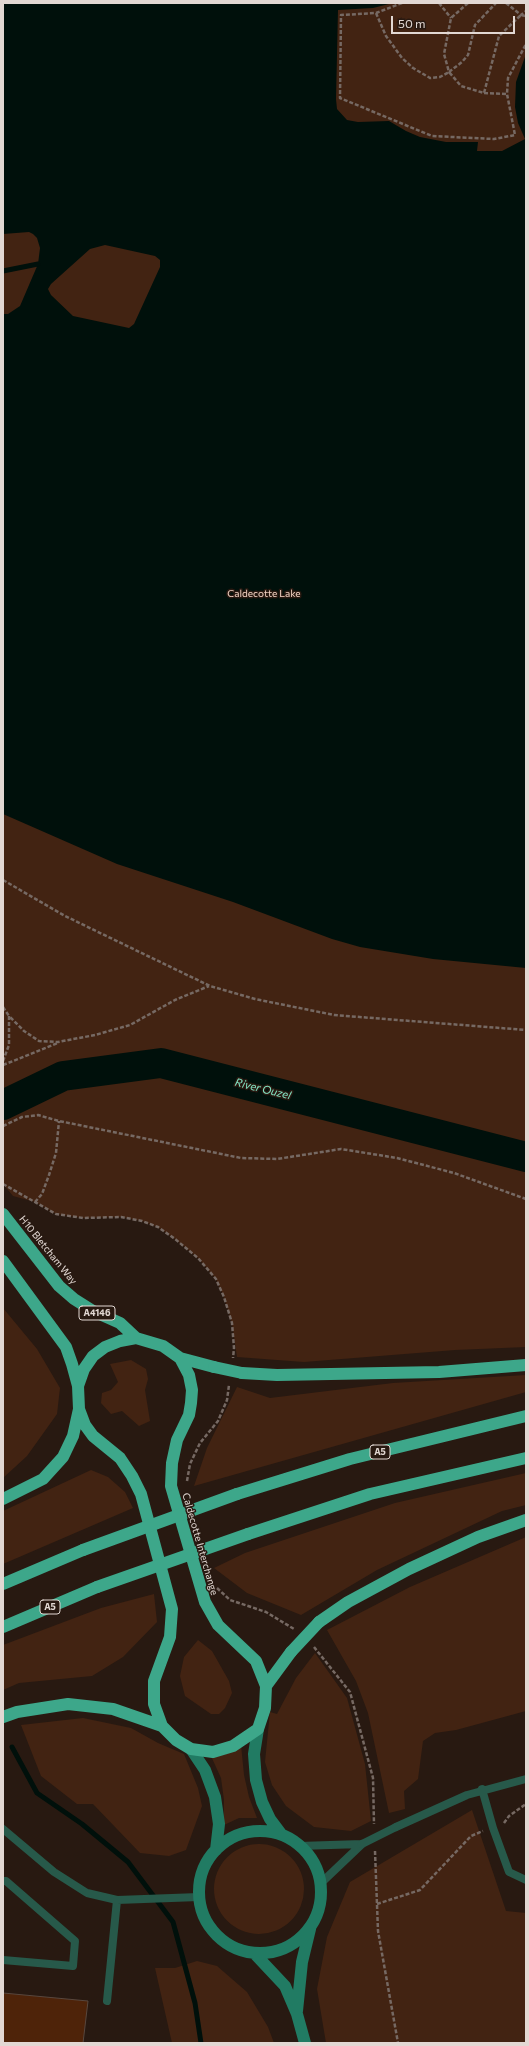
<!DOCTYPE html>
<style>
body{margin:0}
#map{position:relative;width:529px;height:2046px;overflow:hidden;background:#281911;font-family:Commissioner,sans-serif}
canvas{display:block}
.frame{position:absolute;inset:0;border:4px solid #e2d8d3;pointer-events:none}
.scale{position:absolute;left:391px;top:16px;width:124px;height:18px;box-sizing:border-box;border:2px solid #e2d8d3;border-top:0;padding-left:5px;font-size:12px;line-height:14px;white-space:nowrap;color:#e2d8d3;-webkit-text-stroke:3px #281911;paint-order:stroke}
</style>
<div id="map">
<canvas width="529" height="2046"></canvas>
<div class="frame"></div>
<div class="scale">50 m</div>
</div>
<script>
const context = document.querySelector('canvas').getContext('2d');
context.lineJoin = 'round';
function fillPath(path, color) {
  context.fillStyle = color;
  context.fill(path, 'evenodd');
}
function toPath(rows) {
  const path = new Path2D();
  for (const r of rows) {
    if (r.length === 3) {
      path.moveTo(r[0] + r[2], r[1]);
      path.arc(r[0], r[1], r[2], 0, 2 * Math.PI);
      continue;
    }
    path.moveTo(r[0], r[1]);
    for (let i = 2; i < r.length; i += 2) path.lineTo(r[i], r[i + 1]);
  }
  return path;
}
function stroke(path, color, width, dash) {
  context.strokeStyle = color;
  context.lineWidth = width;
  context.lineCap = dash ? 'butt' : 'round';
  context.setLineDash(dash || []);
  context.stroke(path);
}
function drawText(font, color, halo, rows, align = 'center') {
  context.font = font + ' Commissioner,sans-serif';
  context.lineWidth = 3;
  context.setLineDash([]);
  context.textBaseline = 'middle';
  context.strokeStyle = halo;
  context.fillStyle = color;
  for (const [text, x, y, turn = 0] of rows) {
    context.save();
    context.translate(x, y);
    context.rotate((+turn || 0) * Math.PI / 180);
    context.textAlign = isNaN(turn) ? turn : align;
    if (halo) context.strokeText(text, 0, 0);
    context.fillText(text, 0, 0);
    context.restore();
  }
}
fillPath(toPath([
 [3,3,526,3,526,1347,455,1350,304,1362,237,1357,232,1323,224,1297,216,1279,198,1258,175,1239,158,1227,142,1221,121,1217,83,1218,56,1214,35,1202,13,1196,3,1184],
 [3,1308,37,1349,60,1388,57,1414,27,1456,3,1478],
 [131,1360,146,1369,148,1379,145,1390,150,1421,139,1426,122,1411,111,1414,101,1403,102,1393,111,1390,118,1382,110,1364],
 [526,1375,526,1392,194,1486,207,1448,237,1387,270,1398,393,1383],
 [91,1470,108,1477,125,1492,133,1508,3,1564,3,1511],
 [526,1473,526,1505,502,1511,377,1570,301,1615,247,1593,214,1568,245,1553,395,1503],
 [526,1537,526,1711,456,1730,435,1733,423,1741,418,1779,404,1791,405,1809,389,1813,368,1713,356,1681,327,1630,410,1587],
 [154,1594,157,1622,123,1657,92,1676,19,1683,3,1690,3,1645,101,1608],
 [198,1640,212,1651,229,1681,232,1693,225,1708,219,1714,211,1714,185,1696,180,1676,184,1657],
 [315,1653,347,1698,365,1764,371,1821,351,1831,314,1827,286,1806,272,1785,265,1762,270,1712,277,1714,296,1678],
 [83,1718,131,1728,158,1743,184,1754,198,1788,202,1806,186,1850,169,1856,140,1853,93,1804,77,1804,41,1776,21,1725],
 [241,1745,244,1775,249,1797,257,1818,239,1818,224,1825,224,1800,221,1778,211,1756,226,1754],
 [472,1810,506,1911,526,1913,526,2043,326,2043,317,1989,327,1937,350,1882],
 [259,1889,45],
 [197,1961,217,1966,247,1992,268,2027,274,2043,172,2043,155,1968,175,1968]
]), '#422312');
fillPath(toPath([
 [3,3,393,3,373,8,338,10,336,99,337,109,347,120,358,122,389,121,406,131,420,137,446,142,478,142,477,151,502,151,525,139,518,123,515,107,516,82,526,54,526,968,433,959,360,947,332,939,233,902,117,864,3,814,3,314,8,314,20,306,38,264,40,248,37,238,33,234,29,232,3,234],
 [105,245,155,256,160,260,160,267,134,324,129,328,73,316,51,295,48,289,51,284,90,249]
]), '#00100b');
stroke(toPath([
 [3,271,38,264],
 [12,1747,37,1793,82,1824,128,1862,173,1922,195,2003,201,2043]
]), '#00100b', 5);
stroke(toPath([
 [3,1105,63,1076,161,1063,526,1157]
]), '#00100b', 30);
const building = toPath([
 [3,1993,88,2001,83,2043,3,2043,3,1993]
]);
fillPath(building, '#4e2309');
stroke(building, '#58473e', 1);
stroke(toPath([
 [402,3,376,13,341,15,340,98,432,136,494,139,515,135,507,94,508,78,526,44],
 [439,3,451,18],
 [468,3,451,18,444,54,449,72,462,62,468,55,475,25,496,3],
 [506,3,521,15,526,11],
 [376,13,386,36,402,58,413,68,430,78,440,77,449,72,461,86,484,93,499,36,521,15,526,16],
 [484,93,507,94],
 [3,880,65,916,210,986,255,999,334,1015,526,1030],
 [3,1007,9,1016],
 [3,1061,9,1045,9,1016,24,1031,39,1041,58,1042,95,1035,130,1025,175,1000,209,986],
 [3,1065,58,1043],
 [3,1126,22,1117,38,1115,59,1121,241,1158,277,1159,341,1149,397,1158,454,1173,526,1199],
 [3,1184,56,1214,83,1218,121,1217,142,1221,158,1227,175,1239,198,1258,216,1279,224,1297,232,1323,234,1348,233,1358],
 [35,1202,42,1194,49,1175,56,1153,59,1121],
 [187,1481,190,1464,200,1443,218,1421,227,1400,229,1385],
 [217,1588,230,1600,266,1612,294,1629],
 [314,1647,350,1692,373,1778,374,1824],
 [504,1823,509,1816,526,1804],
 [375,1851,378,1931,398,2043],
 [377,1904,420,1890,471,1836,483,1831]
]), '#766963', 2.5, [4, 2]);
stroke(toPath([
 [482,1789,493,1828,509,1872,526,1880],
 [396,1827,467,1795,526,1779],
 [3,1829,54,1872,87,1893,117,1900,199,1897],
 [299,1846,362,1844],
 [3,1881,6,1881,75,1941,73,1966,3,1960],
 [320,1884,362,1844],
 [107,2001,117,1900]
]), '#27594a', 8);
stroke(toPath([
 [258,1729,254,1754,256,1780,262,1802,270,1819,282,1835],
 [191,1749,205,1770,215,1797,219,1824,216,1850],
 [260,1892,61],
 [254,1953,285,1986,297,2014,305,2043],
 [297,2011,302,1962,310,1929]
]), '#217b63', 12);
stroke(toPath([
 [3,1214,59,1286,74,1299,93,1311,120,1323,136,1338],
 [3,1261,66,1347,72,1364,78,1386],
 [136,1338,163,1346,180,1358,189,1375,192,1390,191,1403,189,1415,177,1440,172,1463,171,1486,205,1602,218,1625,256,1661,266,1686,265,1708,258,1729,233,1746,213,1752,191,1749,176,1740,162,1726,154,1704,154,1681,170,1637,172,1609,141,1494,132,1476,120,1458,93,1436,85,1425,79,1409,78,1386,84,1369,93,1356,105,1347,120,1341,136,1338],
 [180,1358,214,1367],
 [242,1373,277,1375,439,1372,526,1365],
 [237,1494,350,1459,526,1416],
 [3,1499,43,1479,63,1457,73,1436,79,1409],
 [248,1534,370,1494,526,1458],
 [3,1584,83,1550],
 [319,1622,348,1602,409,1569,478,1537,526,1520],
 [3,1627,97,1587],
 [266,1686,291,1652],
 [3,1717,17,1712,68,1704,113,1709,162,1726]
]), '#3da78a', 12);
stroke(toPath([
 [362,1844,396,1827]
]), '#27594a', 8);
stroke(toPath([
 [214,1367,242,1373],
 [83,1550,237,1494],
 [97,1587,248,1534],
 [291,1652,319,1622]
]), '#3da78a', 12);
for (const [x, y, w] of [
 [97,1313,36],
 [380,1452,20],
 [50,1607,20]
]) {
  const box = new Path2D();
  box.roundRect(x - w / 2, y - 7, w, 14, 3);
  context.fillStyle = '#281911';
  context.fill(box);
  stroke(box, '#e2d8d3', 1);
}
drawText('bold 9px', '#e2d8d3', null, [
 ["A4146",97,1313],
 ["A5",380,1452],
 ["A5",50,1607]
]);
drawText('10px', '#f5d5c5', '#281911', [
 ["Caldecotte Lake",264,594]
]);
drawText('10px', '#e2d8d3', '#281911', [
 ["H10 Bletcham Way",48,1250,51],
 ["Caldecotte Interchange",200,1544,74]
]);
drawText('italic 11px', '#84e7c7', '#281911', [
 ["River Ouzel",263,1089,14]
]);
</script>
